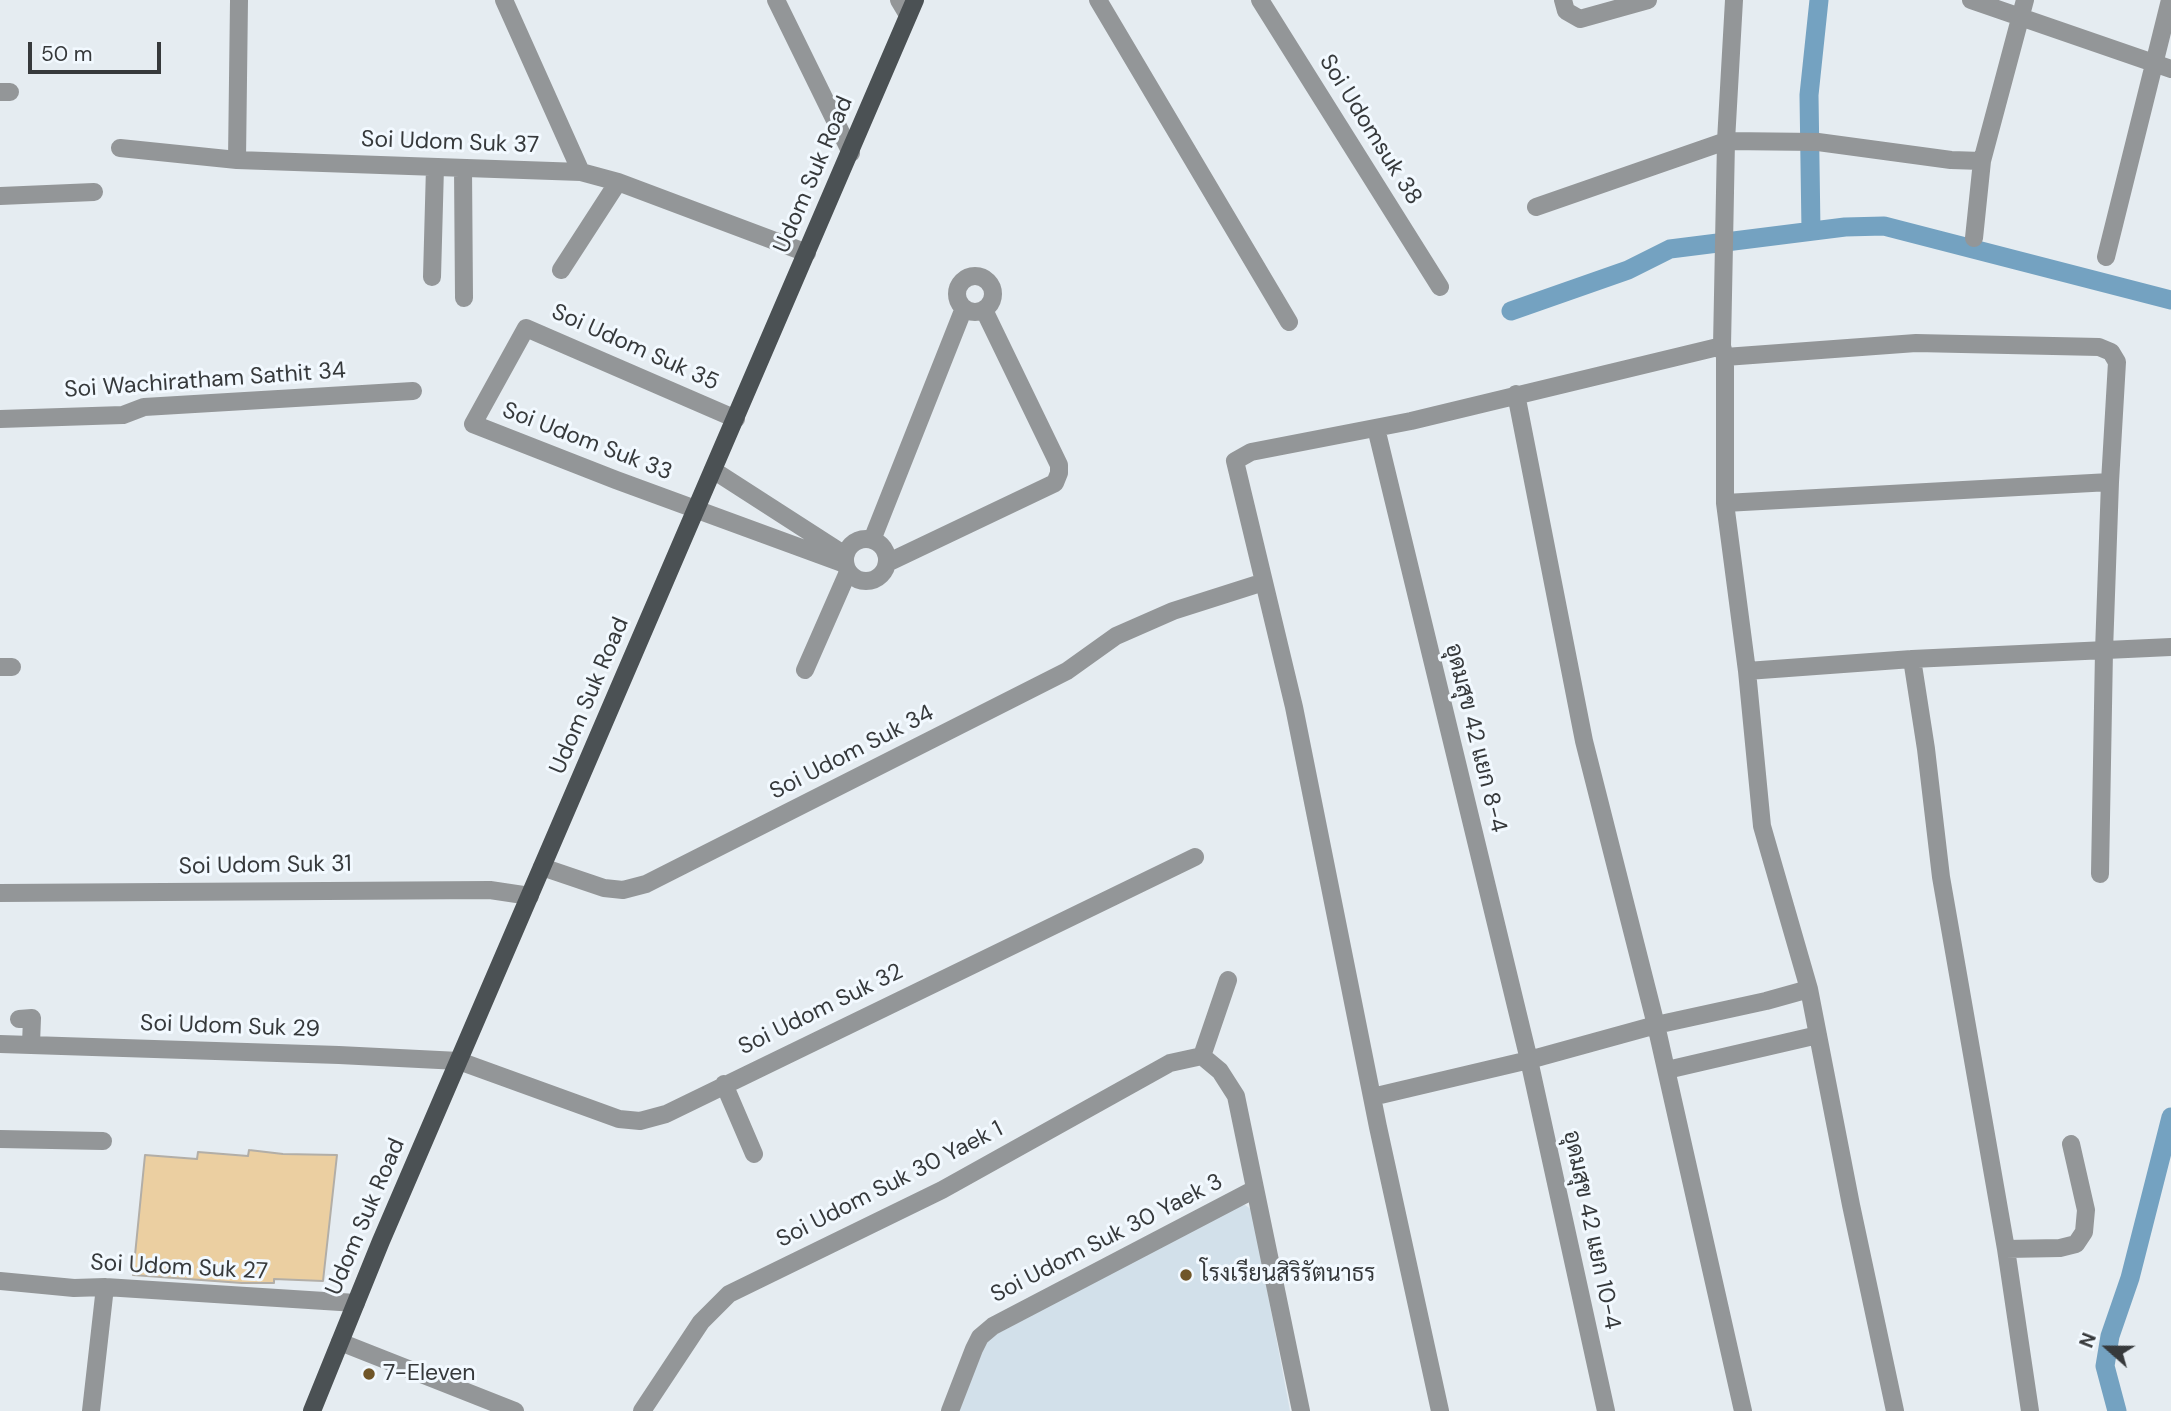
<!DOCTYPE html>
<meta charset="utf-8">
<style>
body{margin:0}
#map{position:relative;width:2171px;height:1411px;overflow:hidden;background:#e5ecf1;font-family:"DM Sans",sans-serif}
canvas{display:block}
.north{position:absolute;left:2073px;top:1313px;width:70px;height:70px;-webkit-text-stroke:5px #f2f9ff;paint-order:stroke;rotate:291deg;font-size:19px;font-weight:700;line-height:28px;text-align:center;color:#36393b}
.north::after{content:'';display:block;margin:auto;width:24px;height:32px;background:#36393b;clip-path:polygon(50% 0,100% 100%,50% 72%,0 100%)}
.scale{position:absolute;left:28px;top:42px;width:133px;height:32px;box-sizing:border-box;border:4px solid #36393b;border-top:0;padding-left:9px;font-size:21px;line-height:24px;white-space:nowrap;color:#36393b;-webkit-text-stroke:5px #f2f9ff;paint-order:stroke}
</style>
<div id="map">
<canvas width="2171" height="1411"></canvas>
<div class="north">N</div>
<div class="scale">50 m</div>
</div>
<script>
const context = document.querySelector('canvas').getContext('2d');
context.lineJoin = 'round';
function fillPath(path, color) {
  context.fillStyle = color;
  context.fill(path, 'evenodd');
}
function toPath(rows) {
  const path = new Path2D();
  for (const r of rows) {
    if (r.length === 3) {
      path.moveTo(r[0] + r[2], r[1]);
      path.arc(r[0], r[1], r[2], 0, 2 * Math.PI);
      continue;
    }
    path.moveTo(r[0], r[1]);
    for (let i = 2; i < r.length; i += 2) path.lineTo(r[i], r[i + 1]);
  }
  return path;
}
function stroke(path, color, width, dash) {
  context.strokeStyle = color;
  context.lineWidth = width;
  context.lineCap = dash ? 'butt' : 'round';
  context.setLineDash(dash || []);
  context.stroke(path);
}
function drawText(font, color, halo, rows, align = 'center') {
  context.font = font + ' "DM Sans",Sarabun,sans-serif';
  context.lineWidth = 6;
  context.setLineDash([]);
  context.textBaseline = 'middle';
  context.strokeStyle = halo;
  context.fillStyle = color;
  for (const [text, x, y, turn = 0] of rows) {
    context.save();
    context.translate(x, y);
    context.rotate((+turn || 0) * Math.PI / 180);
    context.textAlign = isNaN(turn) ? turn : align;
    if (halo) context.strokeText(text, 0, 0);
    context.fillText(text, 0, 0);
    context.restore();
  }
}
fillPath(toPath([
 [1245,1205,1252,1210,1290,1411,959,1411,987,1339,1234,1207]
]), '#d2e0ea');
stroke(toPath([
 [1811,231,1809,95,1819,0],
 [1511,311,1628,270,1670,249,1845,227,1884,226,2171,300],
 [2117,1411,2105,1366,2110,1336,2130,1278,2171,1117]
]), '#74a2c1', 19);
const building = toPath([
 [249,1150,283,1154,337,1155,323,1281,274,1279,274,1283,242,1283,133,1275,145,1155,197,1159,198,1152,248,1156,249,1150]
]);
fillPath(building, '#ebcfa1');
stroke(building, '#b2aea7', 2);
stroke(toPath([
 [239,0,237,160,581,172,618,182,807,253],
 [504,0,581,172],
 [776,0,851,153],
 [899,0,908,15],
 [1098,0,1289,322],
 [1260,0,1440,287],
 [1563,0,1566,11,1580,19,1648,0],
 [1734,0,1726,141,1722,346,1725,357,1725,503,1747,671,1762,826,1809,989,1851,1205,1895,1411],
 [1971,0,2171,69],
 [0,92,10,92],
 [120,148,237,160],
 [463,168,464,298],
 [0,196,94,192],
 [1536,207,1726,141,1818,142,1951,160,1982,161],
 [1974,238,1982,161,2025,0],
 [2106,257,2170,0],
 [561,270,618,182],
 [975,294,18],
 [432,277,435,167],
 [1725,357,1916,343,2099,347,2111,352,2117,362,2110,482],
 [1516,394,1584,741,1656,1025,1743,1411],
 [0,419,123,415,144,407,413,391],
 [736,419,526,328,473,424,616,480,845,564],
 [1376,428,1529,1060,1606,1411],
 [713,470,845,555],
 [1725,503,2110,482,2104,651,2100,874],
 [866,560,21],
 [872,540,964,308],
 [887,563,1055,483,1059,473,1059,465,984,310],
 [1912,659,1926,749,1941,877,2006,1249,2030,1411],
 [0,667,12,667],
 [805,670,848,572],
 [1747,671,1912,659,2171,647],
 [542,867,604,888,623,890,646,884,1067,671,1116,636,1173,611,1264,582],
 [0,893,490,890,530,896],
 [19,1019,32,1018,31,1044],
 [0,1044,339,1055,459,1061,619,1119,640,1121,666,1114,1195,857],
 [1202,1056,1220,1071,1236,1096,1301,1411],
 [1202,1056,1228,980],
 [1667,1070,1818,1035],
 [724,1084,754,1154],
 [1372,1097,1529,1060,1656,1025,1766,1001,1809,989],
 [0,1139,103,1141],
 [2006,1249,2060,1248,2076,1244,2084,1232,2086,1210,2071,1144],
 [0,1281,74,1288,105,1287,356,1303],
 [340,1342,515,1411],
 [91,1411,105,1287],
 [642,1411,701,1322,729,1294,942,1190,1170,1063,1202,1056],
 [950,1411,974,1349,980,1337,993,1326,1255,1189],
 [1440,1411,1378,1127,1294,707,1235,461,1251,452,1411,421,1722,346]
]), '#939698', 18);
stroke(toPath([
 [312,1411,381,1241,915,0]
]), '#4b5154', 18);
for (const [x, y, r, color] of [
 [1186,1275,7,"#705628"],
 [369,1374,7,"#705628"]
]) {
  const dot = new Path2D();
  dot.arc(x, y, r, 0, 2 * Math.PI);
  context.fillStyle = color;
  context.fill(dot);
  stroke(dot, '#f2f9ff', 2.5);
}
drawText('23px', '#36393b', '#f2f9ff', [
 ["Soi Udomsuk 38",1370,130,58],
 ["Soi Udom Suk 37",450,143,2],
 ["Udom Suk Road",814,175,-67],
 ["Soi Udom Suk 35",635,348,24],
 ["Soi Wachiratham Sathit 34",205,381,-4],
 ["Soi Udom Suk 33",587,442,21],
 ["Udom Suk Road",590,696,-67],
 ["อุดมสุข 42 แยก 8-4",1475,738,76],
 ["Soi Udom Suk 34",852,753,-27],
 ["Soi Udom Suk 31",265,866,-1],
 ["Soi Udom Suk 32",821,1010,-26],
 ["Soi Udom Suk 29",230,1027,2],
 ["Soi Udom Suk 30 Yaek 1",890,1185,-27],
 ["Udom Suk Road",366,1217,-67],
 ["อุดมสุข 42 แยก 10-4",1591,1230,78],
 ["Soi Udom Suk 30 Yaek 3",1107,1239,-27],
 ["Soi Udom Suk 27",179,1268,3]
]);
drawText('23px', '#36393b', '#f2f9ff', [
 ["โรงเรียนสิริรัตนาธร",1200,1275],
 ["7-Eleven",383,1374]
], 'left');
</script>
